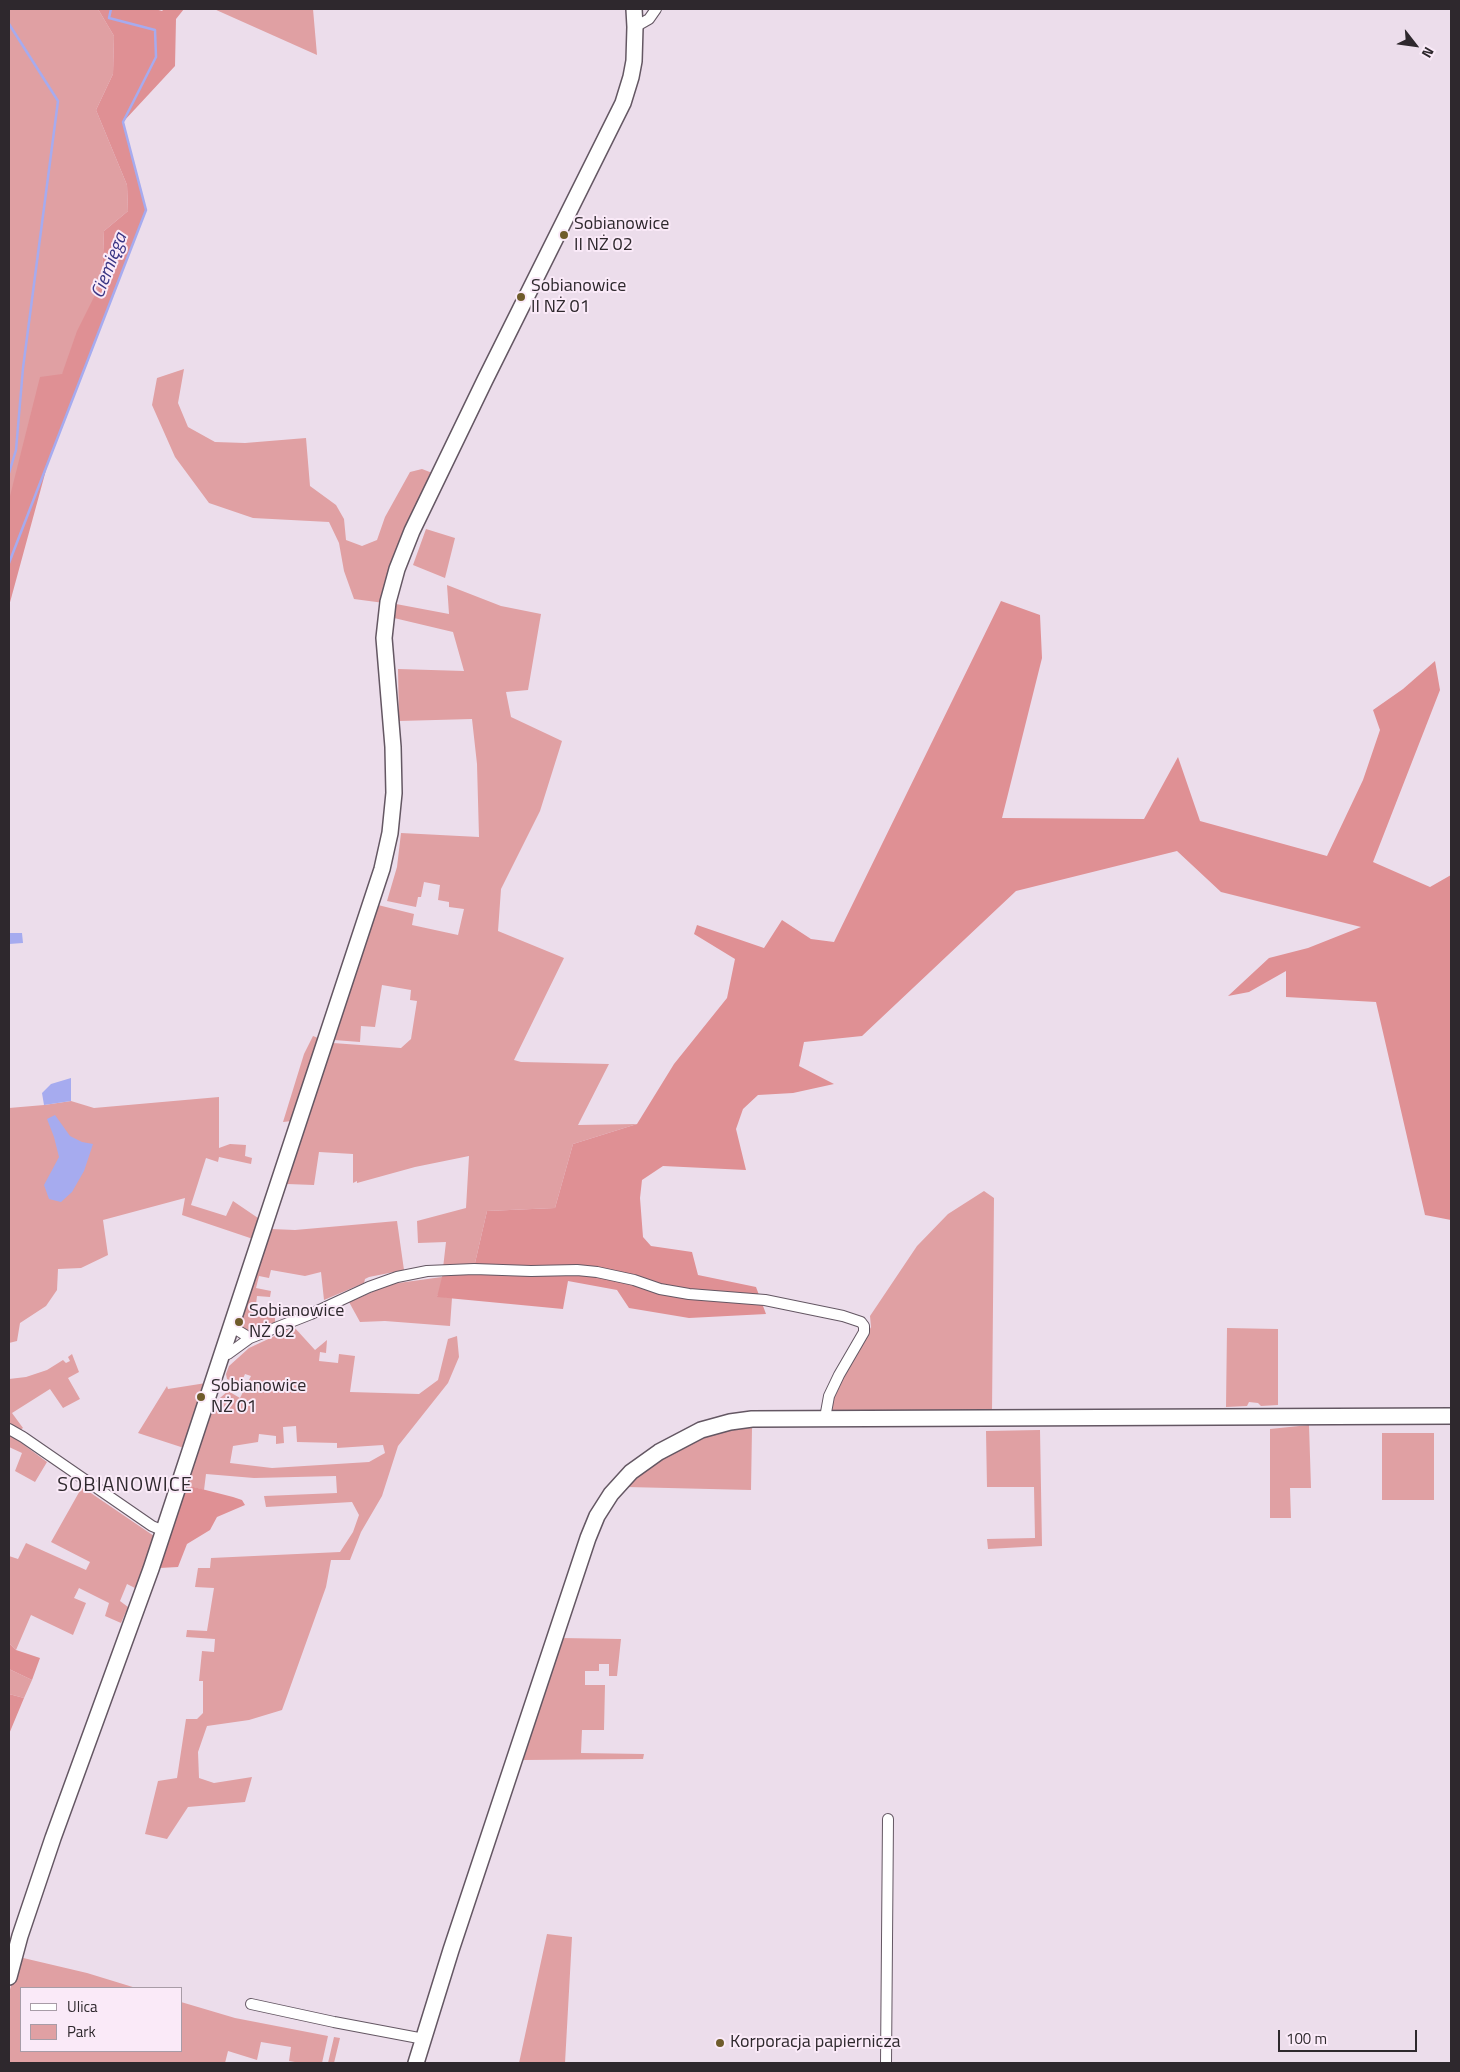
<!DOCTYPE html>
<meta charset="utf-8">
<style>
body{margin:0}
#map{position:relative;width:1460px;height:2072px;overflow:hidden;background:#ecddeb;font-family:"Titillium Web",sans-serif}
canvas{display:block}
.frame{position:absolute;inset:0;border:10px solid #2e282d;pointer-events:none}
.legend{position:absolute;left:20px;top:1987px;width:162px;height:65px;box-sizing:border-box;background:#faeaf8;border:1px solid #a89ca7;margin:0;padding:6px 9px;list-style:none;font-size:15px;color:#2e282d}
.legend li{display:flex;align-items:center;gap:10px;height:25px}
.legend b{width:25px;border:1px solid #a89ca7}
.north{position:absolute;left:1390px;top:20px;width:50px;height:50px;-webkit-text-stroke:4px #faeaf8;paint-order:stroke;rotate:120deg;font-size:14px;font-weight:700;line-height:20px;text-align:center;color:#2e282d}
.north::after{content:'';display:block;margin:auto;width:18px;height:22px;background:#2e282d;clip-path:polygon(50% 0,100% 100%,50% 72%,0 100%)}
.scale{position:absolute;left:1278px;top:2030px;width:139px;height:22px;box-sizing:border-box;border:2px solid #2e282d;border-top:0;padding-left:6px;font-size:15px;line-height:18px;white-space:nowrap;color:#2e282d;-webkit-text-stroke:4px #faeaf8;paint-order:stroke}
</style>
<div id="map">
<canvas width="1460" height="2072"></canvas>
<div class="frame"></div>
<ul class="legend">
<li><b style="height:6px;background:#fff"></b>Ulica</li>
<li><b style="height:14px;background:#e0a0a3"></b>Park</li>
</ul>
<div class="north">N</div>
<div class="scale">100 m</div>
</div>
<script>
const context = document.querySelector('canvas').getContext('2d');
context.lineJoin = 'round';
function fillPath(path, color) {
  context.fillStyle = color;
  context.fill(path, 'evenodd');
}
function toPath(rows) {
  const path = new Path2D();
  for (const r of rows) {
    path.moveTo(r[0], r[1]);
    for (let i = 2; i < r.length; i += 2) path.lineTo(r[i], r[i + 1]);
  }
  return path;
}
function stroke(path, color, width, dash) {
  context.strokeStyle = color;
  context.lineWidth = width;
  context.lineCap = dash ? 'butt' : 'round';
  context.setLineDash(dash || []);
  context.stroke(path);
}
function drawText(font, color, halo, rows, align = 'center') {
  context.font = font + ' "Titillium Web",sans-serif';
  context.lineWidth = 4;
  context.setLineDash([]);
  context.textBaseline = 'middle';
  context.strokeStyle = halo;
  context.fillStyle = color;
  for (const [text, x, y, turn = 0] of rows) {
    context.save();
    context.translate(x, y);
    context.rotate((+turn || 0) * Math.PI / 180);
    context.textAlign = isNaN(turn) ? turn : align;
    if (halo) context.strokeText(text, 0, 0);
    context.fillText(text, 0, 0);
    context.restore();
  }
}
fillPath(toPath([
 [9,9,98,9,114,36,113,74,96,110,127,185,128,211,104,231,102,281,9,500],
 [214,9,313,9,317,55],
 [184,369,178,403,188,427,215,442,245,443,306,438,310,486,336,505,344,519,346,540,362,546,377,540,385,517,410,472,422,469,435,474,384,603,354,599,344,571,339,543,329,522,253,518,209,503,175,457,152,405,157,378],
 [426,529,455,538,445,578,413,565],
 [447,585,501,606,541,614,528,690,506,692,511,717,562,741,540,811,501,889,498,931,564,958,514,1060,521,1062,609,1064,578,1125,637,1124,573,1144,555,1208,487,1211,475,1263,437,1296,452,1298,450,1326,385,1321,360,1322,349,1302,391,1284,442,1277,446,1242,418,1243,417,1221,466,1208,469,1156,415,1167,357,1183,357,1181,353,1183,353,1154,319,1152,314,1185,287,1184,333,1043,401,1048,411,1039,417,1001,410,1000,411,990,382,985,375,1027,361,1026,360,1042,334,1040,378,905,414,914,412,925,458,935,464,909,449,907,449,902,438,900,440,885,424,882,421,897,418,897,416,907,387,901,397,867,401,833,479,837,477,764,472,719,399,721,398,669,464,671,453,632,394,618,396,604,449,614],
 [313,1036,318,1038,292,1121,283,1122,304,1054],
 [219,1097,219,1148,230,1144,246,1145,245,1156,252,1158,251,1164,219,1157,218,1162,206,1158,191,1205,226,1216,233,1201,258,1218,253,1239,182,1215,185,1198,103,1220,108,1255,81,1268,58,1269,57,1290,46,1306,20,1323,17,1341,9,1343,9,1108,44,1105,71,1101,94,1108],
 [984,1191,994,1198,992,1412,829,1412,833,1396,871,1327,870,1316,917,1246,948,1214],
 [397,1221,404,1270,369,1277,365,1279,364,1283,324,1300,321,1272,305,1276,271,1270,269,1278,259,1276,256,1288,271,1291,270,1297,257,1296,255,1312,270,1314,275,1318,275,1325,248,1334,241,1329,240,1324,271,1229,295,1230],
 [294,1327,315,1350,327,1340,326,1353,320,1352,319,1361,338,1363,339,1354,355,1356,350,1392,419,1394,438,1380,448,1339,457,1336,459,1357,448,1383,398,1446,382,1496,361,1532,350,1560,331,1560,326,1587,282,1710,249,1720,207,1726,198,1752,199,1778,214,1783,252,1777,245,1802,188,1807,167,1839,145,1834,158,1781,177,1778,186,1719,197,1719,203,1713,203,1681,199,1681,202,1651,214,1652,215,1639,186,1637,187,1630,207,1631,214,1588,195,1587,198,1568,210,1568,211,1558,340,1552,353,1532,359,1515,352,1502,266,1507,264,1496,337,1493,336,1476,254,1478,206,1474,204,1490,186,1485,213,1404,228,1391,240,1398,251,1376,245,1374,242,1381,237,1383,227,1379,226,1374,229,1366,249,1348],
 [296,1426,297,1442,337,1443,337,1448,383,1445,385,1453,369,1462,272,1468,230,1463,233,1446,258,1442,259,1434,276,1436,276,1444,284,1443,283,1427],
 [1227,1328,1278,1329,1278,1405,1261,1406,1258,1403,1249,1402,1247,1406,1226,1407],
 [72,1354,79,1372,68,1378,80,1399,63,1408,50,1389,12,1413,23,1428,12,1436,47,1462,35,1482,15,1471,22,1453,9,1447,9,1379,26,1377,47,1370,63,1360,66,1363,70,1361,68,1357],
 [206,1383,184,1448,138,1433,167,1386,168,1389],
 [1309,1425,1311,1488,1290,1488,1291,1518,1270,1518,1270,1429],
 [752,1428,751,1490,627,1487,651,1465,694,1439,730,1429],
 [1040,1430,1042,1546,988,1549,987,1539,1035,1538,1034,1487,987,1487,986,1431],
 [1382,1433,1434,1433,1434,1500,1382,1500],
 [82,1487,154,1536,137,1589,127,1584,120,1601,128,1607,121,1623,105,1616,109,1603,79,1588,74,1598,86,1603,73,1635,31,1615,16,1650,9,1643,9,1556,18,1559,26,1543,86,1570,90,1562,51,1542],
 [561,1638,621,1639,617,1676,609,1676,609,1664,599,1664,599,1671,585,1671,585,1685,605,1685,604,1730,582,1730,581,1753,644,1754,643,1759,522,1760],
 [9,1669,32,1680,24,1698,9,1694],
 [547,1934,572,1937,565,2063,519,2063],
 [19,1957,87,1973,136,1988,21,1988,21,2051,181,2051,181,2002,235,2018,328,2036,322,2063,301,2063,289,2061,291,2047,261,2042,257,2060,228,2051,225,2063,9,2063,9,1993],
 [334,2037,340,2038,334,2063,328,2063]
]), '#e0a0a3');
fillPath(toPath([
 [98,9,155,9,162,11,164,9,184,9,176,19,175,66,123,122,146,210,49,459,9,606,9,500,40,377,62,374,77,331,102,281,104,231,128,211,127,185,96,110,113,74,114,36],
 [1001,601,1040,615,1042,658,1002,818,1144,819,1178,757,1200,821,1327,856,1363,780,1380,730,1373,710,1403,689,1435,661,1440,690,1373,862,1430,887,1451,875,1451,1220,1425,1215,1376,1002,1286,997,1286,971,1249,992,1228,996,1269,958,1308,948,1361,927,1221,892,1177,851,1016,891,862,1036,804,1042,799,1066,834,1084,793,1093,758,1095,743,1109,736,1129,746,1170,663,1166,642,1180,640,1198,643,1237,651,1246,692,1252,698,1275,756,1287,766,1314,689,1318,629,1308,617,1290,568,1281,563,1309,437,1297,442,1277,475,1263,487,1211,555,1208,573,1144,637,1124,674,1064,727,998,735,959,694,934,697,925,764,948,782,920,811,939,834,942],
 [186,1485,233,1497,242,1500,245,1505,217,1517,210,1530,187,1544,178,1567,159,1568],
 [9,1643,16,1650,40,1658,32,1680,9,1669],
 [9,1694,24,1698,9,1734]
]), '#df9094');
fillPath(toPath([
 [9,933,22,933,23,943,9,944],
 [71,1078,71,1101,44,1105,42,1093,51,1084],
 [55,1115,70,1136,82,1142,93,1144,84,1171,72,1192,61,1202,49,1199,44,1185,59,1157,54,1137,47,1119]
]), '#a6abef');
stroke(toPath([
 [9,24,58,101,23,368,16,450,9,473],
 [9,563,146,210,123,122,156,57,155,30,109,18,111,9]
]), '#a6abef', 2.5);
const street = toPath([
 [635,27,649,19,656,9],
 [232,1327,250,1338],
 [223,1354,228,1354,250,1338,311,1314,369,1287,397,1277,427,1271,474,1269,531,1271,577,1270,597,1272,634,1280,660,1289,689,1294,765,1300,843,1316,861,1322,864,1326,864,1332,839,1375,829,1396,825,1418],
 [9,1429,23,1437,152,1526,164,1531],
 [251,2004,334,2022,424,2039],
 [886,2063,888,1819]
]);
const secondary = toPath([
 [9,1977,20,1936,53,1838,151,1569,382,869,390,833,394,793,393,747,384,638,388,602,397,569,412,531,485,380,623,103,631,77,634,61,635,27,634,9],
 [416,2063,451,1950,588,1538,597,1516,611,1494,631,1472,659,1452,701,1430,730,1422,752,1419,1451,1416]
]);
stroke(street, '#645763', 12);
stroke(secondary, '#645763', 18);
stroke(street, '#fff', 10);
stroke(secondary, '#fff', 15);
for (const [x, y, r, color] of [
 [564,235,5,"#6f5c2b"],
 [521,297,5,"#6f5c2b"],
 [239,1322,5,"#6f5c2b"],
 [201,1397,5,"#6f5c2b"],
 [720,2043,5,"#6f5c2b"]
]) {
  const dot = new Path2D();
  dot.arc(x, y, r, 0, 2 * Math.PI);
  context.fillStyle = color;
  context.fill(dot);
  stroke(dot, '#faeaf8', 2);
}
drawText('18px', '#2e282d', '#faeaf8', [
 ["Sobianowice",574,225],
 ["II NŻ 02",574,246],
 ["Sobianowice",531,287],
 ["II NŻ 01",531,308],
 ["Sobianowice",249,1312],
 ["NŻ 02",249,1333],
 ["Sobianowice",211,1387],
 ["NŻ 01",211,1408],
 ["Korporacja papiernicza",730,2043]
], 'left');
drawText('italic 19px', '#3b3785', '#faeaf8', [
 ["Ciemięga",110,266,-69]
]);
context.letterSpacing = '1px';
drawText('20px', '#2e282d', '#faeaf8', [
 ["SOBIANOWICE",125,1486]
]);
context.letterSpacing = '0px';
</script>
